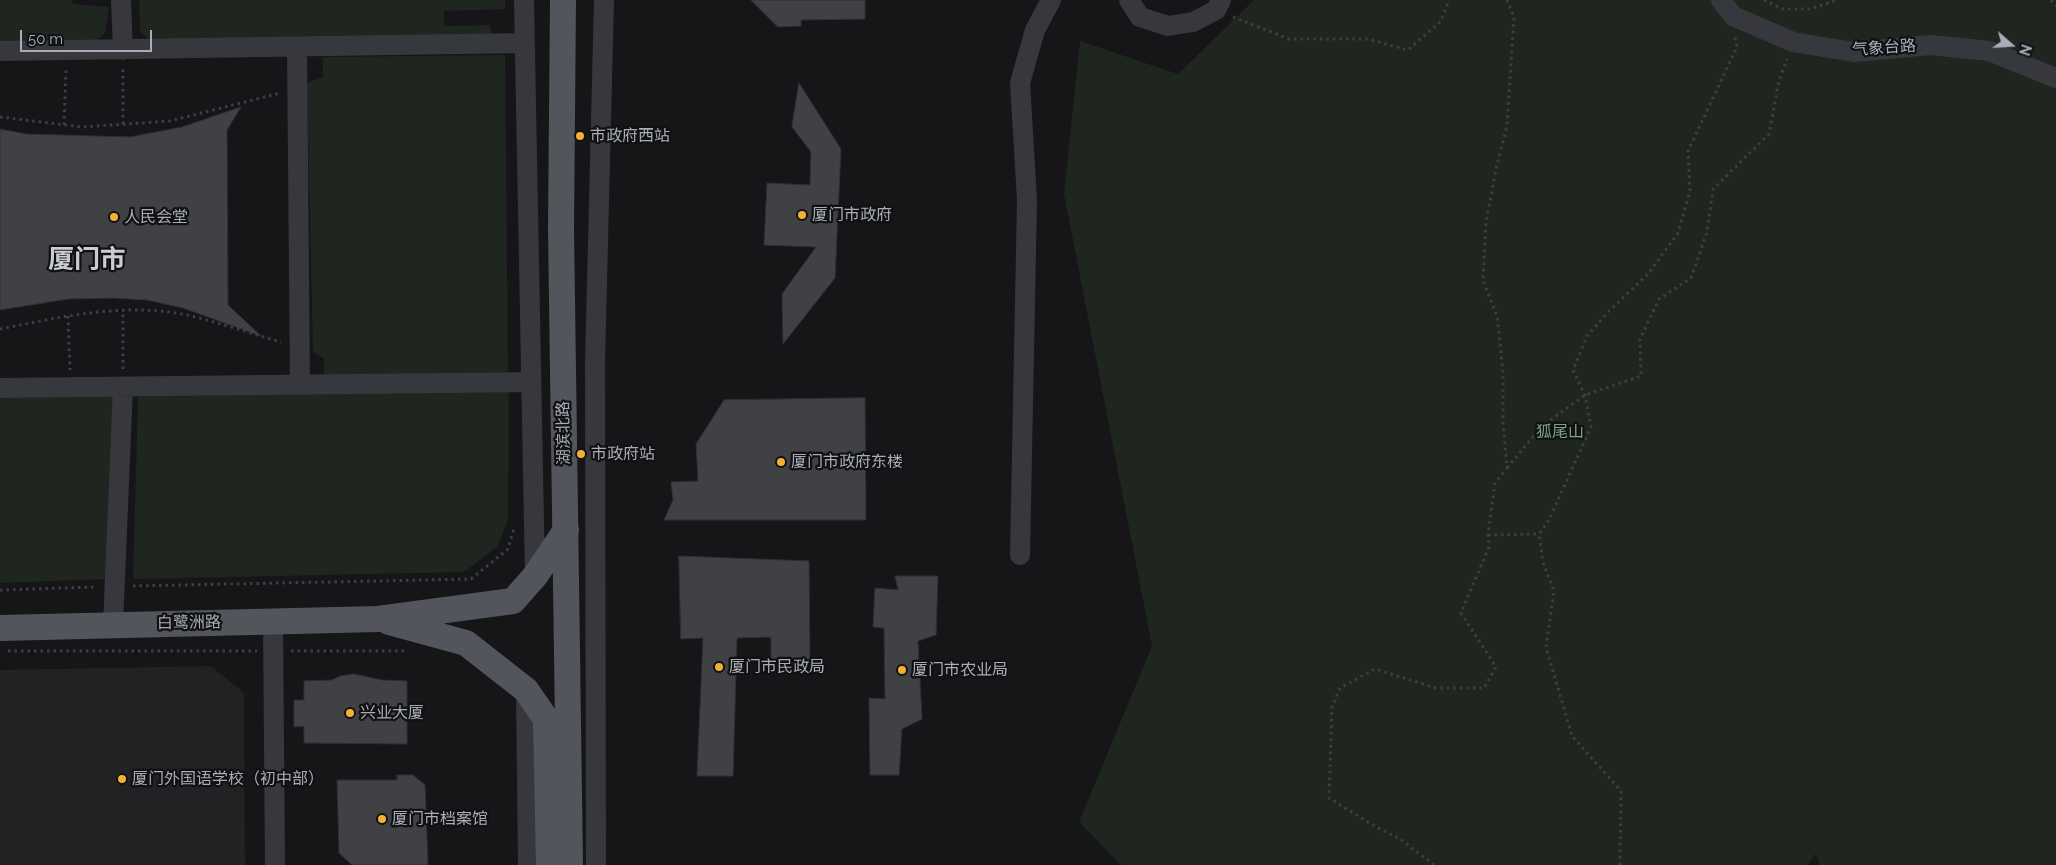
<!DOCTYPE html>
<html>
<head>
<meta charset="utf-8">
<style>
	body { margin:0 }
	#map { position:relative; width:2056px; height:865px; overflow:hidden; background:#161618; font-family:Raleway,sans-serif }
	canvas { display:block }
	.north { position:absolute; left:1986px; top:20px; width:50px; height:50px; -webkit-text-stroke:4px #111113; paint-order:stroke; rotate:109deg; font-size:14px; font-weight:700; line-height:20px; text-align:center; color:#a8adb8 }
	.north::after { content:''; display:block; margin:auto; width:18px; height:22px; background:#a8adb8; clip-path:polygon(50% 0,100% 100%,50% 72%,0 100%) }
	.scale { position:absolute; left:20px; top:30px; width:132px; height:22px; box-sizing:border-box; border:2px solid #a8adb8; border-top:0; padding-left:6px; font-size:15px; line-height:18px; white-space:nowrap; color:#a8adb8; -webkit-text-stroke:4px #111113; paint-order:stroke }
</style>
</head>
<body>
<div id="map">
<canvas width="2056" height="865"></canvas>
<div class="north">N</div>
<div class="scale">50 m</div>
</div>
<script>
const c = document.querySelector('canvas').getContext('2d');
c.lineJoin = 'round';
function fill(path, color) {
  c.fillStyle = color;
  c.fill(path, 'evenodd');
}
function strokePath(path, color, width, dash) {
  c.strokeStyle = color;
  c.lineWidth = width;
  c.lineCap = dash ? 'butt' : 'round';
  c.setLineDash(dash || []);
  c.stroke(path);
}
function drawText(font, color, halo, rows, align = 'center') {
  c.font = font + ' Raleway,"Noto Sans SC",sans-serif';
  c.lineWidth = 4.5;
  c.setLineDash([]);
  c.textBaseline = 'middle';
  c.strokeStyle = halo;
  c.fillStyle = color;
  for (const [text, x, y, turn = 0] of rows) {
    c.save();
    c.translate(x, y);
    c.rotate((+turn || 0) * Math.PI / 180);
    c.textAlign = isNaN(turn) ? turn : align;
    if (halo) c.strokeText(text, 0, 0);
    c.fillText(text, 0, 0);
    c.restore();
  }
}
const built = new Path2D(`
	M211 666 244 693 245 865H0V670Z`);
const green = new Path2D(`
	M0 0H72L73 4 109 7 105 33 97 40 0 42Z
	M139 0H505V9L444 11V26L490 25 492 36 152 42 140 31Z
	M1254 0H2056V865H1820L1815 854 1808 865H1121L1079 822 1152 646 1064 194 1080 41 1178 74Z
	M505 55 508 372 324 375V359L313 351 307 83 323 77V57Z
	M509 390 508 519 497 547 464 572 133 579 138 397Z
	M114 396 107 579 0 583V398Z`);
const building = new Path2D(`
	M751 0H865V19L801 20V26L778 27Z
	M799 83 841 149 835 278 783 344 782 294 816 247 764 245 767 183 810 185 811 152 792 127Z
	M241 107 227 130 228 305 261 336 183 308 147 300 114 298 68 299 0 310V129L26 134 130 137 182 127Z
	M865 398 866 520H664L673 500 671 482 698 481 696 444 724 400Z
	M679 556 809 561 810 666 771 668V637L737 638 733 776H697L703 638 681 639Z
	M895 576H938L936 635 918 641 922 719 902 729 899 775H870L869 698 885 699 884 628 873 627 875 588 898 590Z
	M354 674 382 680 407 681V744L304 743V726L294 727V700H304V681L332 680 340 676Z
	M397 775H413L425 785 428 865H352L339 853 337 780H397Z`);
const path = new Path2D(`
	M1764 0 1783 9H1810L1838 0
	M2051 0 2056 6
	M1233 17 1289 39H1368L1408 50 1441 21 1449 0
	M0 117 82 127 170 121 280 93
	M123 124V68
	M64 125 66 68
	M68 316 70 370
	M0 329C60 317 121 303 182 314 215 321 249 333 281 342
	M123 369V311
	M1507 468 1541 427 1585 395 1641 376 1640 339 1659 299 1691 278 1707 232 1713 189 1769 134 1779 81 1787 59
	M1488 535 1539 534
	M133 586 471 579 508 549 514 529
	M0 590 97 587
	M8 651H257
	M291 651H407
	M1434 865 1400 839 1376 827 1329 798 1332 707 1340 688 1375 669 1436 688H1484L1496 667 1461 613 1489 547 1488 535 1495 483 1507 468 1503 423V372L1497 316 1483 280 1486 222 1496 169 1507 126 1514 17 1507 0
	M1620 865 1621 791 1572 736 1546 647 1554 591 1543 562 1539 534 1549 520 1591 427 1585 395 1573 370 1587 336 1608 312 1648 274 1678 233 1690 191 1688 151 1737 47 1735 37`);
const minor = new Path2D(`
	M121 0 123 50
	M524 0 535 576
	M1129 0 1140 17 1168 26 1193 22 1216 10 1221 0
	M1721 0 1733 16 1793 42 1854 52 1931 45 1989 51 2056 78
	M297 47 300 385
	M0 51 524 43
	M0 388 531 382
	M1020 555 1027 200 1020 83 1035 30 1051 0
	M273 621 275 865
	M113 625 123 387
	M526 690 528 865
	M596 865 595 363 604 0`);
const major = new Path2D(`
	M563 0 561 229 570 865
	M389 622 466 643 526 690 546 719 549 865
	M0 628 378 619 513 601 535 576 566 530`);
const markers = [
	[580,136,5,"#f2b134"],
	[802,215,5,"#f2b134"],
	[114,217,5,"#f2b134"],
	[581,454,5,"#f2b134"],
	[781,462,5,"#f2b134"],
	[719,667,5,"#f2b134"],
	[902,670,5,"#f2b134"],
	[350,713,5,"#f2b134"],
	[122,779,5,"#f2b134"],
	[382,819,5,"#f2b134"]
];
const streetNames = [
	["气象台路",1884,48,-4],
	["湖滨北路",564,433,-91],
	["白鹭洲路",189,623,-1]
];
const poiNames = [
	["市政府西站",590,136],
	["厦门市政府",812,215],
	["人民会堂",124,217],
	["市政府站",591,454],
	["厦门市政府东楼",791,462],
	["厦门市民政局",729,667],
	["厦门市农业局",912,670],
	["兴业大厦",360,713],
	["厦门外国语学校（初中部）",132,779],
	["厦门市档案馆",392,819]
];
const parkNames = [
	["狐尾山",1560,432]
];
const townNames = [
	["厦门市",87,260]
];
fill(built, '#222225');
fill(green, '#1e261f');
fill(building, '#404145');
strokePath(building, '#303034', 1);
strokePath(path, '#3d3f44', 3, [2.5, 4]);
strokePath(minor, '#37383d', 20);
strokePath(major, '#53555c', 26);
for (const [x, y, r, color] of markers) {
  const dot = new Path2D();
  dot.arc(x, y, r, 0, 2 * Math.PI);
  c.fillStyle = color;
  c.fill(dot);
  strokePath(dot, '#111113', 2);
}
drawText('16px', '#a8adb8', '#111113', streetNames);
drawText('16px', '#a8adb8', '#111113', poiNames, 'left');
drawText('16px', '#7fa381', '#111113', parkNames);
drawText('bold 26px', '#c9ccd4', '#111113', townNames);
</script>
</body>
</html>
